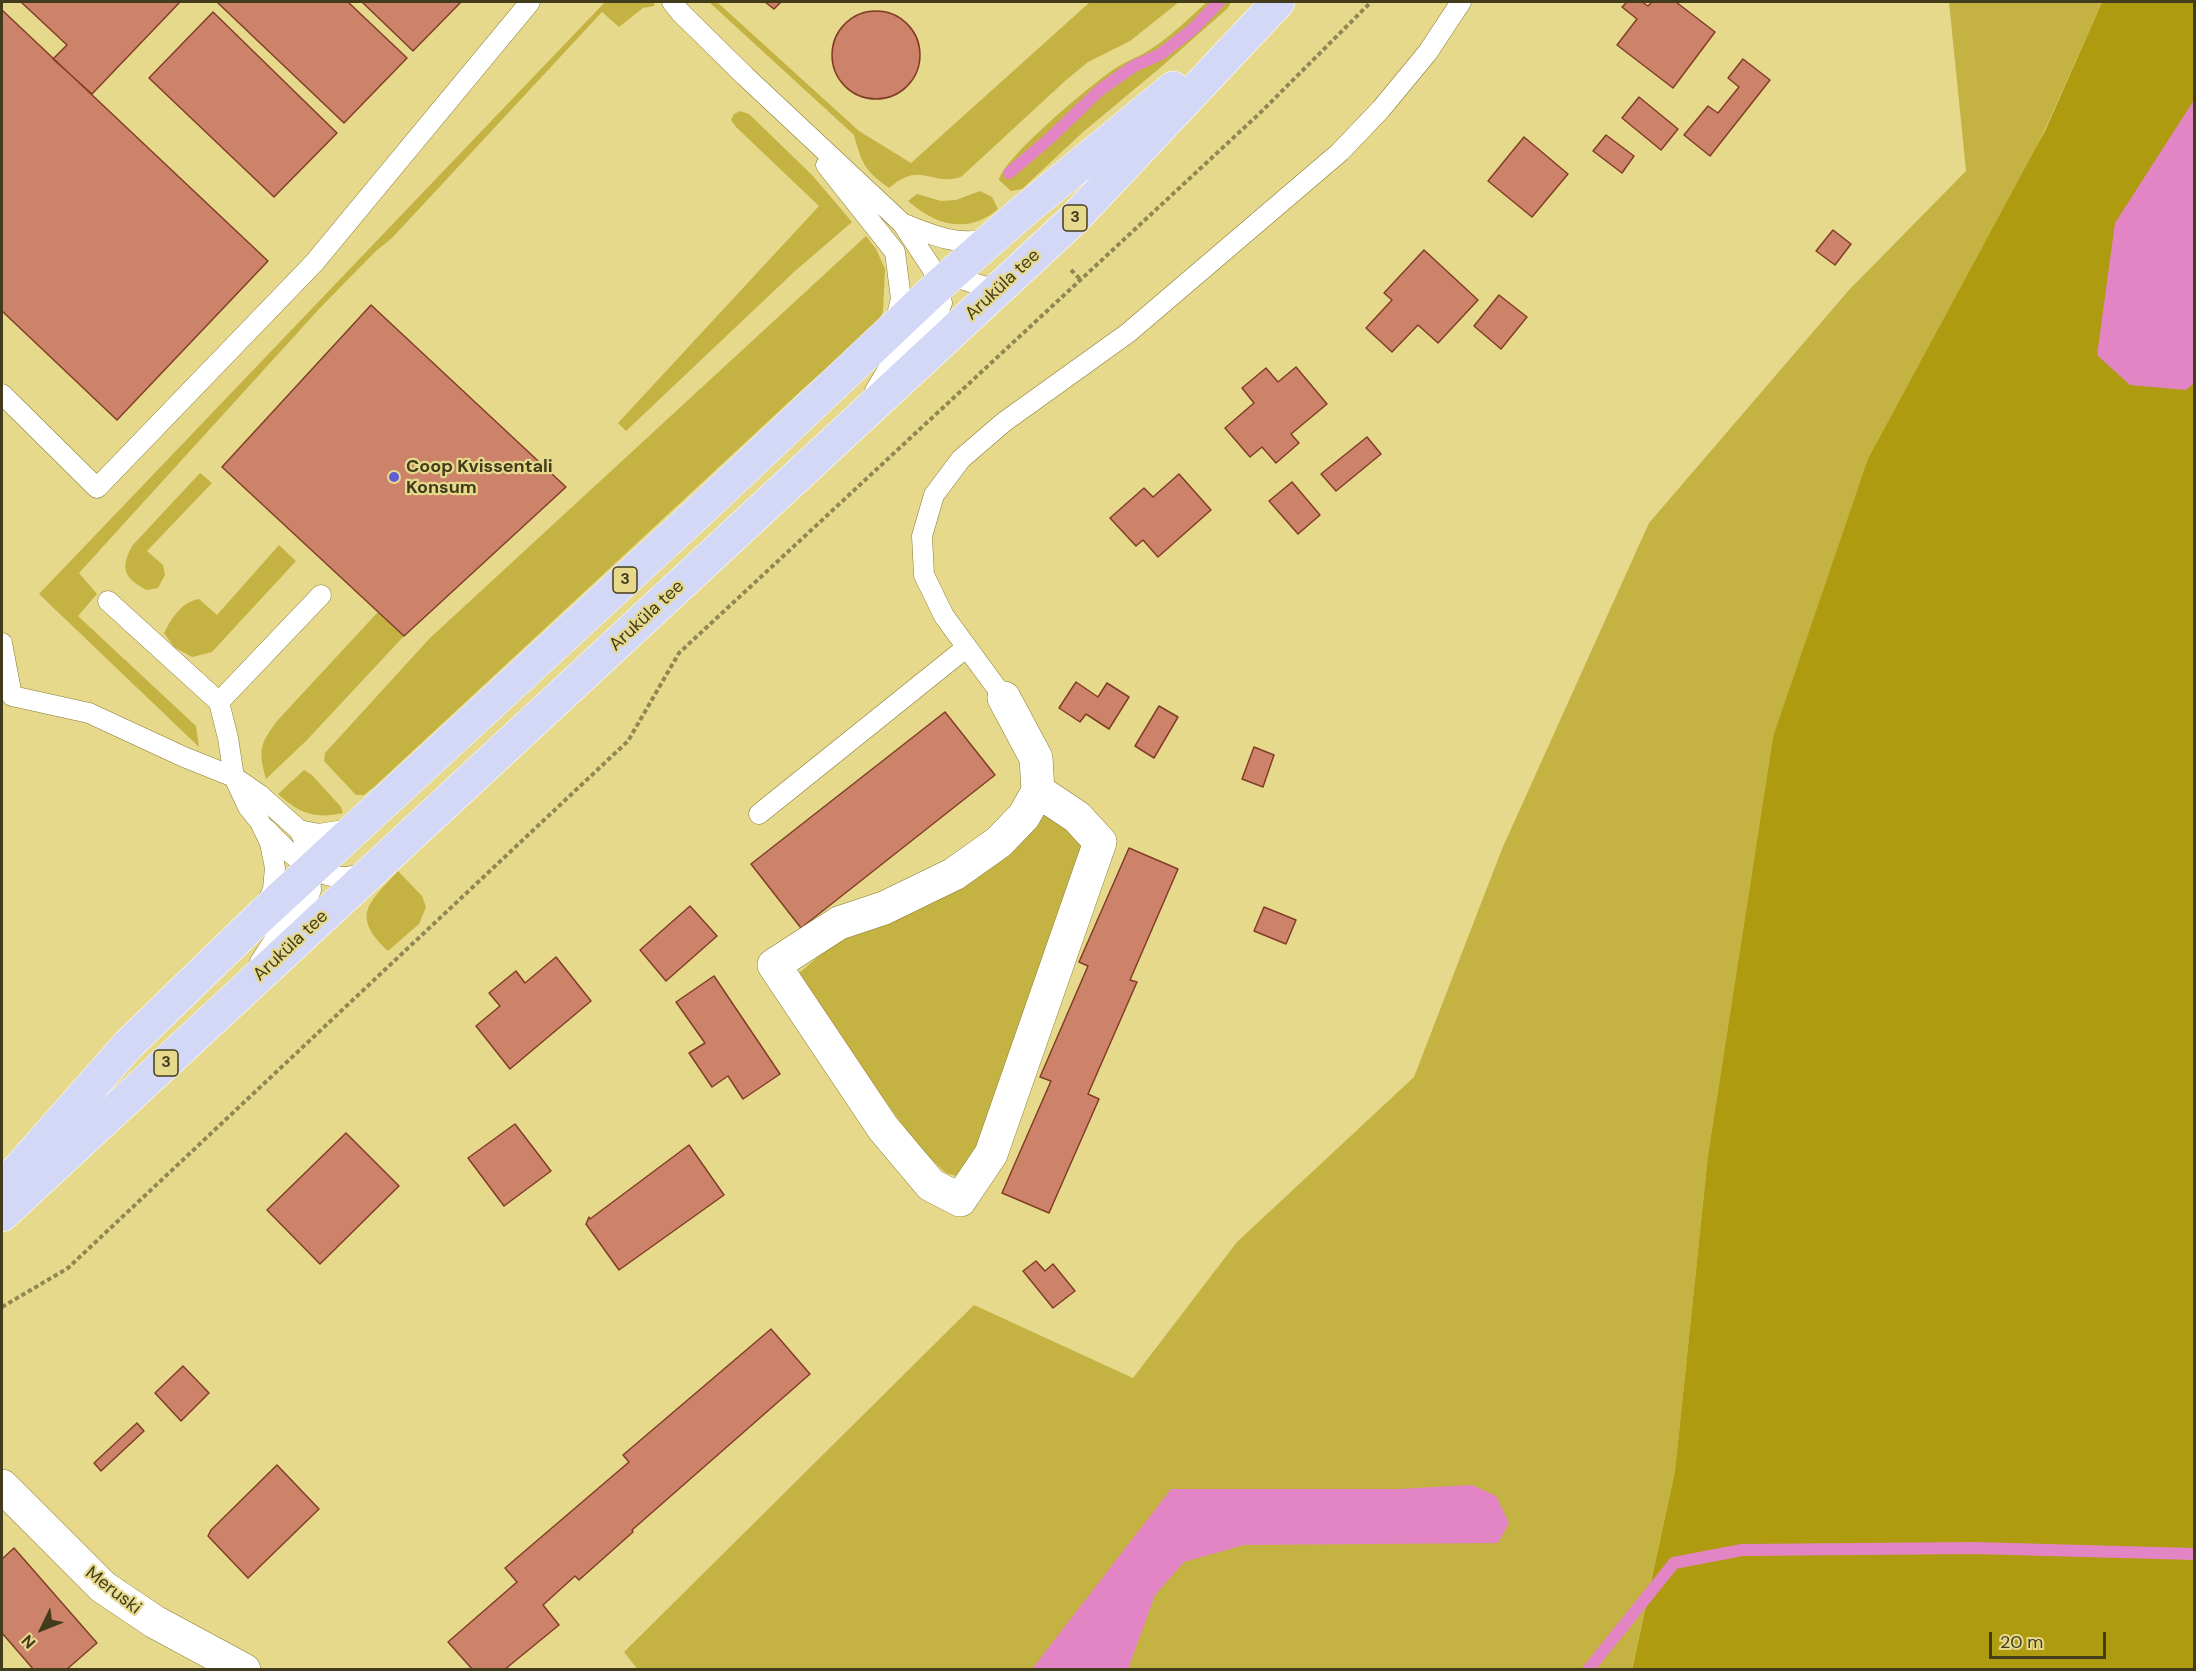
<!DOCTYPE html>
<html>
<head>
<meta charset="utf-8">
<style>
	body { margin:0 }
	#map { position:relative; width:2196px; height:1671px; overflow:hidden; background:#e6d98c; font-family:"DM Sans",sans-serif }
	canvas { display:block }
	.frame { position:absolute; inset:0; border:3px solid #423c1c; pointer-events:none }
	.north { position:absolute; left:12px; top:1599px; width:60px; height:60px; -webkit-text-stroke:4px #e6d98c; paint-order:stroke; rotate:227deg; font-size:16px; font-weight:700; line-height:24px; text-align:center; color:#423c1c }
	.north::after { content:''; display:block; margin:auto; width:21px; height:27px; background:#423c1c; clip-path:polygon(50% 0,100% 100%,50% 72%,0 100%) }
	.scale { position:absolute; left:1989px; top:1632px; width:117px; height:27px; box-sizing:border-box; border:3px solid #423c1c; border-top:0; padding-left:8px; font-size:18px; line-height:21px; white-space:nowrap; color:#423c1c; -webkit-text-stroke:4px #e6d98c; paint-order:stroke }
</style>
</head>
<body>
<div id="map">
<canvas width="2196" height="1671"></canvas>
<div class="frame"></div>
<div class="north">N</div>
<div class="scale">20 m</div>
</div>
<script>
const c = document.querySelector('canvas').getContext('2d');
c.lineJoin = 'round';
function fill(path, color) {
  c.fillStyle = color;
  c.fill(path, 'evenodd');
}
function strokePath(path, color, width, dash) {
  c.strokeStyle = color;
  c.lineWidth = width;
  c.lineCap = dash ? 'butt' : 'round';
  c.setLineDash(dash || []);
  c.stroke(path);
}
function drawText(font, color, halo, rows, align = 'center') {
  c.font = font + ' "DM Sans",sans-serif';
  c.lineWidth = 4.5;
  c.setLineDash([]);
  c.textBaseline = 'middle';
  c.strokeStyle = halo;
  c.fillStyle = color;
  for (const [text, x, y, turn = 0] of rows) {
    c.save();
    c.translate(x, y);
    c.rotate((+turn || 0) * Math.PI / 180);
    c.textAlign = isNaN(turn) ? turn : align;
    if (halo) c.strokeText(text, 0, 0);
    c.fillText(text, 0, 0);
    c.restore();
  }
}
const green = new Path2D(`
	M605 2H654V6L643 8 619 27 602 12 392 238 376 251 320 308 79 573 97 594 78 616 196 726 199 747 39 594Z
	M709 2H717L859 131 911 163 1090 2H1179L1130 41 1088 62 1065 81 961 177C930 187 922 160 889 188 864 170 862 164 854 135Z
	M1207 2H1231L1228 8 1161 67 1083 132 1022 189 1011 191 999 180C1004 157 1091 85 1114 69 1126 61 1139 57 1151 49 1171 36 1189 18 1207 2Z
	M1949 2H2102L1773 737 1708 1155 1675 1471 1632 1669 638 1670 624 1652 974 1305 1133 1378 1237 1242 1414 1077 1502 849 1649 523 1849 290 1966 171Z
	M740 111 749 114 812 175 852 222 795 271 626 431 618 423 819 206 736 127 731 120 734 114Z
	M980 191 992 197 998 209C968 235 935 225 908 201L917 194 941 201 956 200Z
	M866 236 876 249 885 269 883 312 874 330 860 339 804 388 374 787 364 795H356L324 761 325 753 430 638Z
	M200 473 212 483 147 551 163 565 165 575 158 588 146 590C124 577 120 569 132 546Z
	M279 545 296 561 212 652 192 657 174 647 164 633C172 618 181 602 199 599L217 615Z
	M378 612 404 636 306 741 266 779C258 750 260 744 277 721Z
	M304 770 312 775 341 807 343 813C314 819 300 814 278 794Z
	M1041 802 1092 830 971 1176H956L946 1173 920 1149 865 1073 799 973 854 926Z
	M398 871 422 896 426 907 419 924 388 951C350 915 369 903 398 871Z`);
const forest = new Path2D(`
	M2102 2H2194V1669L1632 1670 1675 1471 1708 1155 1773 737 1868 459 2045 131Z`);
const water = new Path2D(`
	M2194 100V383L2186 390 2130 385 2097 355 2115 223Z
	M1472 1485 1496 1496 1509 1523 1498 1543 1244 1545 1184 1562 1155 1595 1128 1669H1032L1171 1489H1398Z`);
const stream = new Path2D(`
	M1009 173 1049 139 1100 90 1134 66 1161 54 1193 29 1219 2
	M1588 1670 1674 1563 1742 1550 1974 1548 2194 1554`);
const building = new Path2D(`
	M21 2H180L92 94 53 59 67 45Z
	M220 2H348L407 58 344 123 218 3Z
	M362 2H461L413 51Z
	M765 2H781L774 9Z
	M1627 2H1642L1648 6 1652 2H1676L1715 32 1673 88 1617 45 1637 19 1622 7Z
	M2 10 268 261 117 420 2 311Z
	M832 55a44 44 0 1 1 88 0a44 44 0 1 1-88 0Z
	M213 12 337 133 274 197 149 78Z
	M1743 59 1770 80 1710 156 1684 135 1708 106 1718 113 1739 87 1728 78Z
	M1639 97 1678 129 1661 150 1622 118Z
	M1606 135 1634 156 1622 173 1593 151Z
	M1524 137 1568 174 1532 217 1488 181Z
	M1833 230 1851 244 1835 265 1816 251Z
	M1424 250 1478 300 1438 343 1418 325 1392 352 1366 328 1392 300 1384 293Z
	M1499 295 1527 317 1501 349 1474 326Z
	M371 305 566 487 404 636 222 467Z
	M1296 367 1327 404 1291 434 1299 443 1276 463 1262 447 1250 457 1225 428 1254 403 1242 388 1266 368 1278 382Z
	M1367 437 1381 454 1336 491 1321 474Z
	M1179 474 1211 510 1158 557 1143 540 1136 546 1110 518 1144 488 1153 497Z
	M1292 482 1320 515 1298 534 1269 501Z
	M1076 682 1098 697 1107 683 1129 697 1109 729 1086 714 1080 722 1059 708Z
	M1159 706 1178 717 1154 758 1135 746Z
	M945 712 995 775 801 928 751 864Z
	M1254 747 1274 755 1263 787 1242 779Z
	M1129 848 1178 869 1130 980 1137 982 1088 1094 1099 1099 1049 1213 1002 1193 1051 1081 1040 1077 1088 966 1079 962Z
	M690 906 717 936 666 981 640 950Z
	M1264 907 1296 920 1286 944 1254 931Z
	M556 957 591 1001 510 1069 476 1026 500 1006 489 993 516 971 525 983Z
	M714 976 780 1074 743 1099 728 1076 712 1087 689 1053 705 1043 676 1002Z
	M515 1124 551 1171 504 1206 468 1158Z
	M346 1133 399 1186 320 1264 267 1210Z
	M689 1145 724 1195 619 1270 586 1224 589 1217 590 1219Z
	M1036 1261 1045 1271 1053 1264 1075 1291 1053 1308 1023 1271Z
	M771 1329 810 1374 632 1530 633 1532 579 1580 575 1576 543 1605 559 1625 504 1670H473L448 1642 517 1582 505 1568 629 1462 623 1455Z
	M183 1366 209 1393 181 1421 155 1393Z
	M137 1423 144 1431 101 1471 94 1463Z
	M277 1465 319 1509 248 1578 208 1536 211 1530Z
	M14 1548 97 1643 66 1670H34L2 1633V1559Z`);
const path = new Path2D(`
	M1071 270 1081 280
	M2 1307 68 1268 628 741 679 653 1260 113 1371 2`);
const service = new Path2D(`
	M672 2 680 12 745 76 902 223 933 270 942 303 933 324 893 361 875 391
	M826 165 895 252 901 299 895 323
	M902 223C926 233 966 250 990 236
	M942 273 986 287 1003 282
	M2 394 97 488 314 263 530 2
	M108 601 219 702 228 738 234 777 248 807 260 822 270 843 275 868 273 889 266 906
	M2 643 12 696
	M12 696 89 713 184 757 234 777 260 795 299 830 308 848 311 890 306 901 284 925 260 962
	M1004 698 944 616 924 575 922 536 934 495 961 459 1004 422 1128 333 1340 152 1381 109 1428 52 1461 2
	M219 702 321 595
	M759 814 967 647
	M266 829C291 855 326 892 366 871
	M299 830 319 834 351 829`);
const minor = new Path2D(`
	M1004 698 1036 758 1038 791 1024 816 999 842 954 874 884 908 839 923 774 965 883 1128 931 1185 960 1200 991 1154 1100 842 1077 817 1038 791
	M2 1486 103 1587 155 1622 244 1670`);
const trunk = new Path2D(`
	M2 1188 128 1045 263 914 704 507 937 287 1020 214 1173 88
	M2 1215 1074 219 1278 2`);
const markers = [
	[394,477,6,"#605dd6"]
];
const shields = [
	[1075,218,24],
	[625,580,24],
	[166,1063,24]
];
const shieldNames = [
	["3",1075,218],
	["3",625,580],
	["3",166,1063]
];
const streetNames = [
	["Aruküla tee",1003,285,-43],
	["Aruküla tee",647,616,-43],
	["Aruküla tee",291,946,-43],
	["Meruski",113,1591,38]
];
const poiNames = [
	["Coop Kvissentali",406,467],
	["Konsum",406,488]
];
fill(green, '#c4b243');
fill(forest, '#ae9b10');
fill(water, '#e385c5');
strokePath(stream, '#e385c5', 12);
fill(building, '#cc8369');
strokePath(building, '#813e27', 1.5);
strokePath(service, '#887b2e', 21);
strokePath(minor, '#887b2e', 34);
strokePath(trunk, '#fff', 34);
strokePath(path, '#908751', 4, [4.5, 3]);
strokePath(service, '#fff', 20);
strokePath(minor, '#fff', 33);
strokePath(trunk, '#d4d8f7', 33);
for (const [x, y, r, color] of markers) {
  const dot = new Path2D();
  dot.arc(x, y, r, 0, 2 * Math.PI);
  c.fillStyle = color;
  c.fill(dot);
  strokePath(dot, '#e6d98c', 2);
}
for (const [x, y, w] of shields) {
  const box = new Path2D();
  box.roundRect(x - w / 2, y - 13, w, 26, 4.5);
  c.fillStyle = '#e6d98c';
  c.fill(box);
  strokePath(box, '#423c1c', 1.5);
}
drawText('bold 16px', '#423c1c', null, shieldNames);
drawText('18px', '#423c1c', '#e6d98c', streetNames);
drawText('bold 18px', '#423c1c', '#e6d98c', poiNames, 'left');
</script>
</body>
</html>
